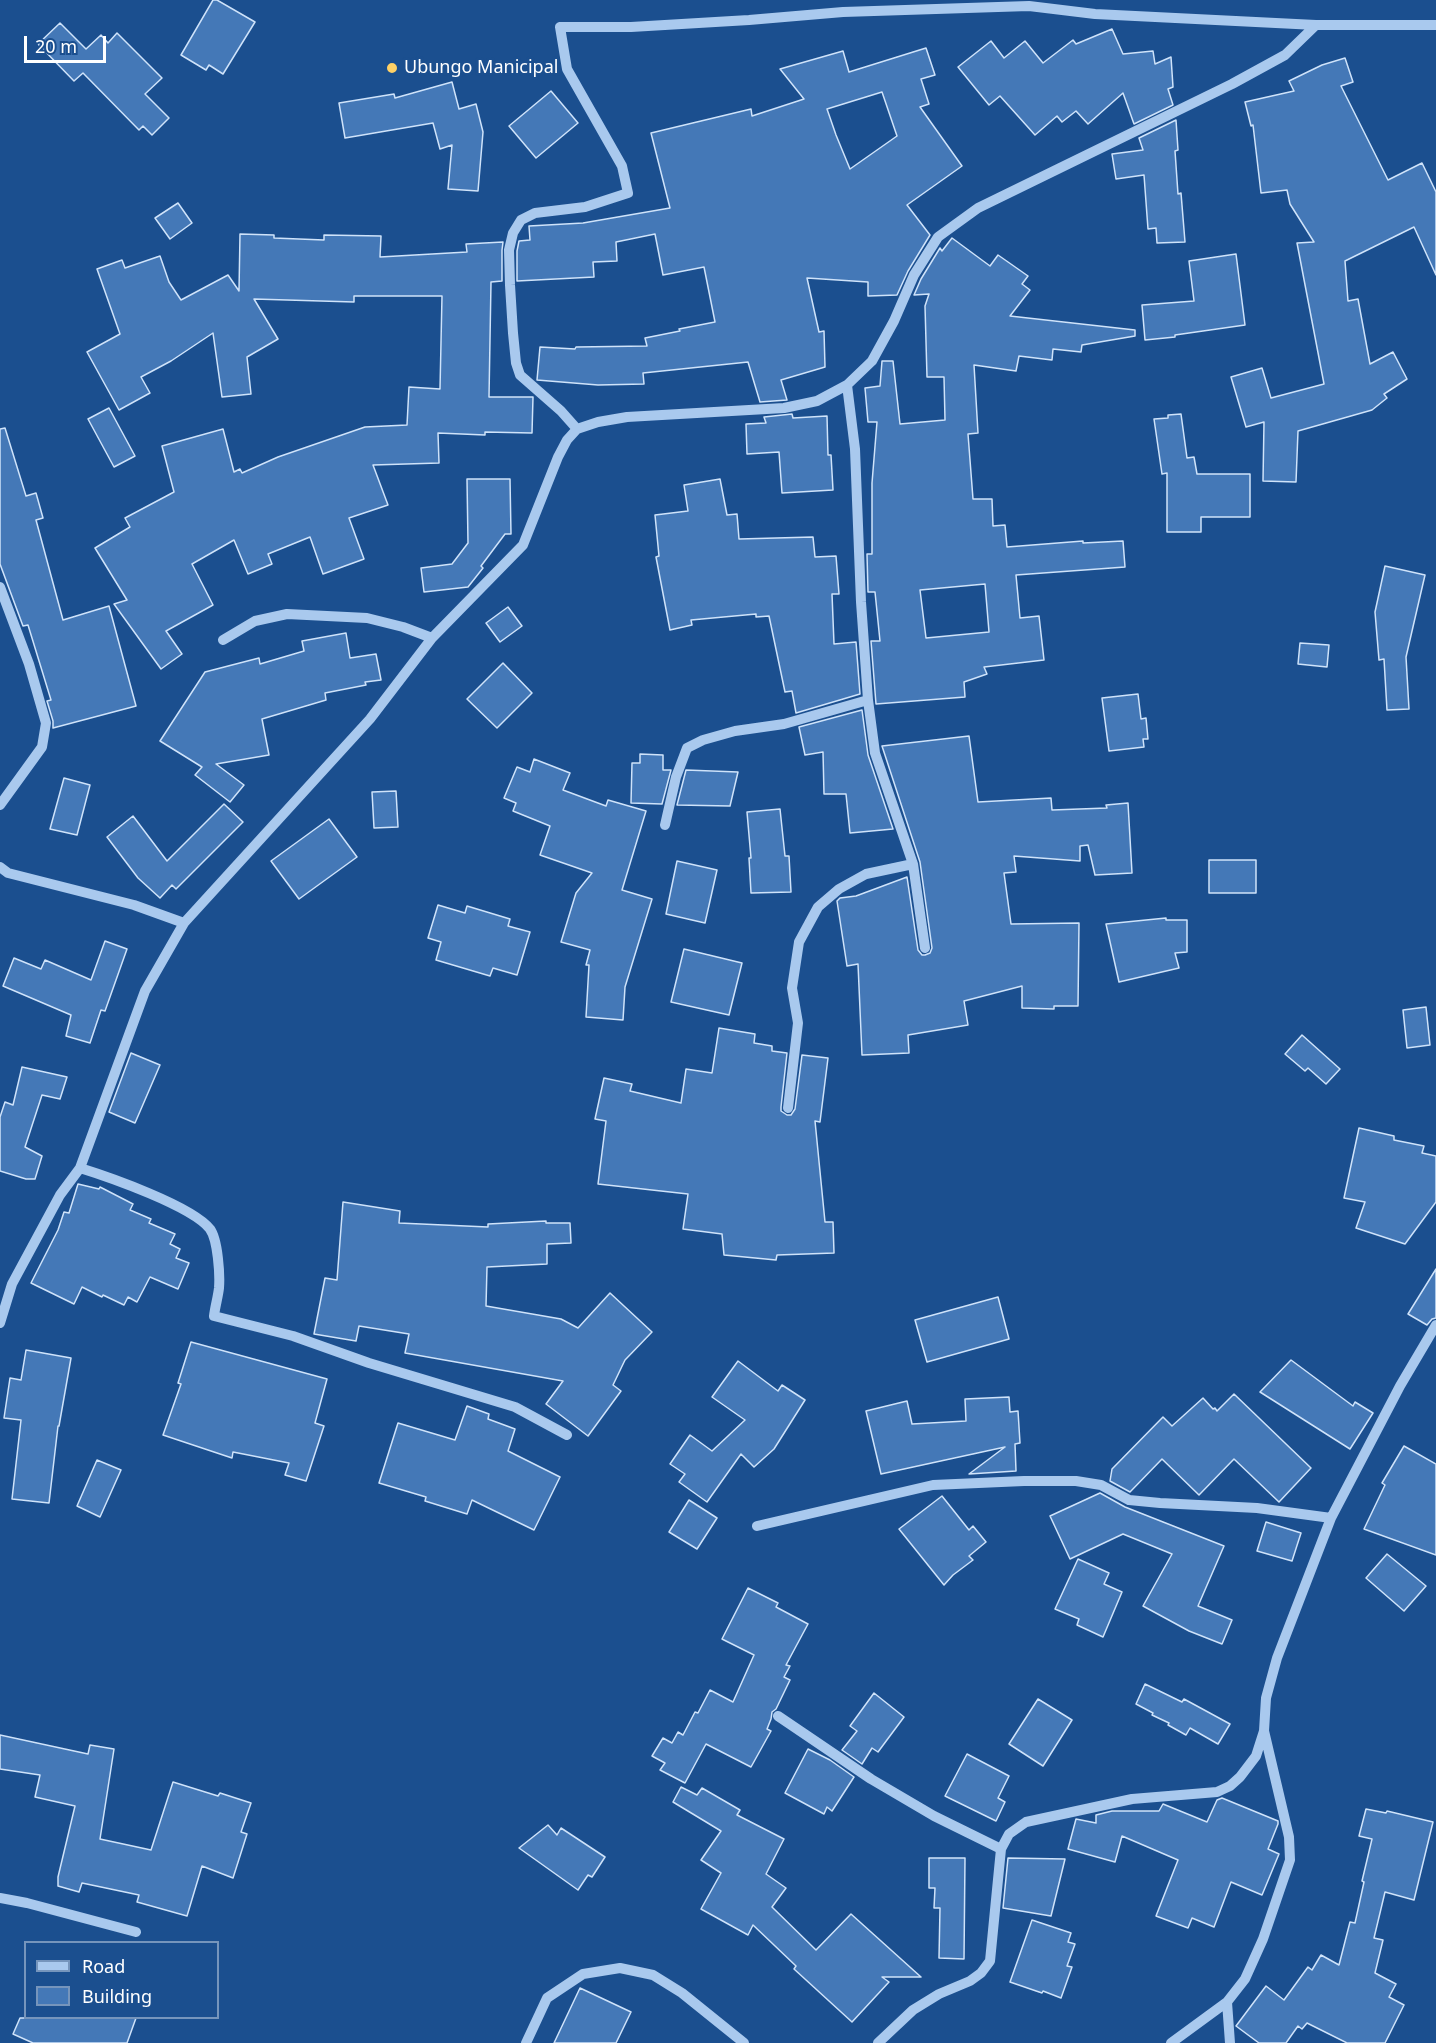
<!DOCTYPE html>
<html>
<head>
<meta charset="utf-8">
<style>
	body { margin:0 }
	#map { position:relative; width:1436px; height:2043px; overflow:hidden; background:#1b4f8f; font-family:"Noto Sans",sans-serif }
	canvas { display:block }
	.legend { position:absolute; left:24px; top:1941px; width:195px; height:78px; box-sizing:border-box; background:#1b4f8f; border:2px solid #7695bc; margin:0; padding:8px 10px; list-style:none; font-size:18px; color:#fff }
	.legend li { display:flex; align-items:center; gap:12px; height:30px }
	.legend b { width:30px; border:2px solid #7695bc }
	.scale { position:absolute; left:24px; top:36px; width:82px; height:27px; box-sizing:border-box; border:3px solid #fff; border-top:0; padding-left:8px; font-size:18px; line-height:21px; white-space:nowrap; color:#fff; -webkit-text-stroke:4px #1b4f8f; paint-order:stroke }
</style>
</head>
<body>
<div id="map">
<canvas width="1436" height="2043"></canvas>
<ul class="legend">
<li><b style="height:8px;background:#a9c9ee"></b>Road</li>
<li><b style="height:16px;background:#4478b7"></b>Building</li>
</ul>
<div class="scale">20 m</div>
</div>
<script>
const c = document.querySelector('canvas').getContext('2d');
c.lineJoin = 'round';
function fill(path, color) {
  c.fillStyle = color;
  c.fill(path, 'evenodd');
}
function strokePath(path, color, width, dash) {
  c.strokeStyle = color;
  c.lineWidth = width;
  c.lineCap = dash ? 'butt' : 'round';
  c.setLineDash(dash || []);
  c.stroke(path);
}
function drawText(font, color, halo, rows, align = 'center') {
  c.font = font + ' "Noto Sans",sans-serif';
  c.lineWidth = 6;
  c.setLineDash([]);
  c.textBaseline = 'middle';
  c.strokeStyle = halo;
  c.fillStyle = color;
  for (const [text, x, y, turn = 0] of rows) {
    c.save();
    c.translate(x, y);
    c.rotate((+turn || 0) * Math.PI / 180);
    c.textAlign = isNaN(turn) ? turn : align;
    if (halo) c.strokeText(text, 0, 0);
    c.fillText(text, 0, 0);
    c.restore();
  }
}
const building = new Path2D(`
	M213 0H217L255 22 223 74 209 65 206 70 181 55Z
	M60 23 86 49 101 35 108 43 117 33 162 78 145 94 169 118 152 135 143 126 139 130 83 73 74 81 38 44Z
	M1112 29 1123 54 1153 51 1155 64 1171 57 1173 87 1168 89 1173 105 1134 124 1123 93 1088 124 1076 111 1062 122 1057 116 1035 135 1000 96 989 105 958 67 991 41 1004 58 1025 41 1043 63 1073 40 1076 44Z
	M926 48 935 75 921 79 929 104 920 107 962 166 907 205 930 235 908 271 897 295 868 296V282L807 278 819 332 824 331 825 367 781 380 787 400 760 402 748 362 643 373 644 384 598 385 537 380 540 347 575 349 576 347 647 346 645 338 680 331 679 329 715 322 704 267 663 275 655 234 616 242 617 261 593 262 594 277 517 281V251L519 241 530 240 529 226 583 223 670 208 651 133 751 109 752 116 804 99 780 69 843 51 849 72ZM882 92 897 136 850 169 836 135 827 109Z
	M1345 58 1353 82 1341 86 1388 180 1422 163 1436 192V275L1414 227 1345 261 1348 301 1358 299 1370 364 1393 352 1407 379 1384 394 1387 398 1372 410 1298 431 1296 482 1263 481 1264 422 1246 427 1231 377 1262 368 1271 398 1324 384 1297 243 1314 242 1290 204 1287 190 1261 193 1253 125 1251 126 1245 102 1294 91 1289 81 1322 65Z
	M452 82 459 109 476 104 483 132 478 191 448 189 452 145 440 149 433 123 345 138 339 103 394 94 395 98Z
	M551 91 578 123 536 158 509 126Z
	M1176 120 1178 150 1175 151 1178 194 1181 193 1185 242 1157 243 1156 228 1148 229 1144 175 1116 179 1112 154 1143 150 1139 138Z
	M178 203 192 223 170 239 155 218Z
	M240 234 274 235V238L324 240V235L381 236 380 257 467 252 466 244 503 242 502 250V281L491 282 489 397H533L532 433 485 432V435L438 433 439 463 373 465 388 505 349 518 364 559 323 574 310 537 268 554 272 564 248 574 234 540 192 564 213 605 166 631 182 654 161 669 114 604 127 600 95 548 130 527 125 518 174 492 162 446 223 429 234 472 240 469 242 473 278 457 365 427 407 425 409 387 440 389 442 296H354V302L254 299 278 339 247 357 251 394 222 397 213 333 171 361 141 377 150 393 119 410 87 352 120 334 97 269 122 260 125 268 160 256 169 282 181 300 228 275 239 291Z
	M952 238 990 266 998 255 1028 276 1022 284 1030 290 1010 316 1135 330V336L1082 345 1081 352 1053 349 1052 360 1019 356 1016 371 974 365 978 433 968 434 973 499H992L993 526 1005 525 1007 547 1083 541V543L1123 541 1125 567 1016 575 1020 618 1039 616 1044 660 984 667 987 674 964 682 965 697 876 704 871 641H880L875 592H868L867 554H872V483L877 422H868L865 388 880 386 882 361H893L900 424 945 420 944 377H927L925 306 929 294 914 295 921 279 940 248 942 251ZM985 584 989 632 926 638 920 590Z
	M1236 254 1245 325 1175 335V337L1145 340 1142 305 1194 301 1189 261Z
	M109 408 135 456 114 467 88 419Z
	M792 414 793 418 827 416 828 455H831L833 490 782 493 779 452 747 454 746 424 766 423 764 417Z
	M1181 414 1187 458 1194 457 1197 474H1250V517H1201V532H1167V473L1162 474 1154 419 1168 418V415Z
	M5 428 26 496 36 493 43 518 36 520 63 620 109 606 136 706 53 728V721L47 701 51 700 28 625 23 626 0 564V429Z
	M467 479H510L511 534H505L481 566 483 568 468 587 424 592 421 568 452 564 468 543Z
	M720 479 727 515 737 514 739 539 813 537 815 557 836 556 839 594H832L834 644 856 642 860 694 796 713 792 691 785 692 769 616 756 617V614L691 620 692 625 670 630 656 557 659 556 655 515 688 511 684 485Z
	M1385 566 1425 575 1406 657 1409 709 1387 710 1384 659 1379 660 1375 612Z
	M508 607 522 626 500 642 486 623Z
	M346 633 350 658 376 654 381 680 365 682 366 685 325 693 326 700 262 719 269 755 216 764 244 785 230 802 195 775 202 767 160 741 205 672 259 658 260 664 304 651 302 641Z
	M1300 643 1329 645 1327 667 1298 664Z
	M503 663 532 693 497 728 467 699Z
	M1138 694 1141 719 1146 718 1148 739H1143L1144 747 1109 751 1102 698Z
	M862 710 868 755 893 829 850 833 846 794H824L823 752 805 755 799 727Z
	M969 736 978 802 1051 798 1052 810 1107 808 1106 805 1128 803 1132 873 1095 875 1088 845 1080 846V861L1014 856 1016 872 1004 873 1011 924 1079 923 1078 1006H1054V1009L1022 1008V986L964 1001 968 1025 908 1035 909 1053 862 1055 858 964 847 966 837 901 840 898 856 896 907 877 918 950 922 955H925L930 953 932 948 920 862 882 746Z
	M640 754 663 755V770H671L662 804 631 803 632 763H640Z
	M534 759 570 773 563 790 606 806 608 800 646 811 622 890 652 899 625 987 623 1020 586 1017 589 965H586L590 950 561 942 576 893 592 873 540 855 550 826 513 811 516 803 504 798 517 767 530 772Z
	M686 770 738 772 730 806 677 805Z
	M64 778 90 785 77 835 50 829Z
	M396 791 398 827 374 828 372 792Z
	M224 804 243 822 176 889 172 885 160 898 138 878 107 837 133 816 167 861Z
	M780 809 785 856H789L791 892 751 893 749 858H751L747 812Z
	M329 819 357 857 299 899 271 861Z
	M1209 860H1256V893H1209Z
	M677 861 717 870 705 923 666 914Z
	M438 905 465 913 467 906 510 919 508 926 530 932 517 975 493 968 490 976 436 960 441 942 428 938Z
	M1166 918V920H1187V952L1175 953 1179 968 1119 982 1106 924Z
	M105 941 127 949 105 1011 101 1010 90 1043 66 1036 71 1015 3 986 14 958 41 969 45 960 91 980Z
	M684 949 742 963 729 1015 671 1002Z
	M1426 1007 1430 1045 1407 1048 1403 1010Z
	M719 1028 755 1034 754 1043 772 1046V1051L787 1053 781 1107V1111L787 1115H791L795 1109 802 1055 828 1058 820 1122 815 1121 825 1222H833L834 1253 777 1255 776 1260 724 1255 722 1234 683 1229 688 1194 598 1184 606 1121 595 1119 604 1078 632 1084 630 1091 681 1103 686 1069 712 1073Z
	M1302 1035 1340 1069 1326 1084 1308 1068 1305 1071 1285 1054Z
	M131 1053 160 1065 135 1123 109 1112Z
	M22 1067 67 1077 60 1099 42 1095 25 1147 42 1156 35 1179H26L0 1171V1117L5 1102 13 1105Z
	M1359 1128 1394 1136V1140L1424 1146 1422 1153 1436 1156V1202L1405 1244 1356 1228 1365 1202 1344 1198Z
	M78 1184 99 1189 100 1187 133 1204 130 1210 151 1219 149 1223 175 1234 170 1244 180 1249 176 1258 189 1263 178 1289 150 1277 137 1302 128 1297 124 1305 103 1295 102 1297 82 1287 74 1304 31 1283 58 1230 64 1212 69 1213Z
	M343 1202 400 1211 399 1223 488 1227V1224L546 1221V1223H570L571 1243 547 1244V1264L487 1267 486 1306 561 1319 578 1328 610 1293 652 1332 625 1360 613 1385 621 1391 588 1436 546 1404 563 1381 405 1353 409 1334 359 1326 356 1341 314 1334 325 1278 337 1280Z
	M1436 1269V1318L1432 1319 1427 1325 1408 1314Z
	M998 1297 1009 1339 927 1362 915 1320Z
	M191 1342 327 1379 315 1423 324 1426 306 1481 285 1475 289 1463 233 1452 232 1458 163 1435 181 1384 178 1383Z
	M26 1350 71 1358 59 1426H58L49 1503 12 1499 21 1420 4 1418 10 1378 21 1380Z
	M1291 1360 1353 1406 1355 1402 1373 1413 1350 1449 1260 1392Z
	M738 1361 778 1391 782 1385 805 1400 774 1449 754 1467 741 1454 707 1502 679 1482 685 1474 670 1464 690 1435 712 1451 745 1420 712 1397Z
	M1234 1394 1311 1468 1279 1502 1234 1459 1199 1495 1162 1459 1130 1492 1110 1481 1112 1469 1163 1417 1172 1426 1203 1398 1213 1409 1215 1408 1217 1411Z
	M1009 1397 1010 1412 1018 1411 1020 1443 1015 1444 1016 1471 969 1474 1005 1447 881 1474 866 1411 907 1401 912 1424 966 1421 965 1399Z
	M467 1406 489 1414 488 1419 515 1429 508 1451 560 1477 534 1530 472 1500 467 1514 425 1501 426 1497 379 1483 398 1423 455 1440Z
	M1404 1446 1436 1464V1555L1364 1529 1385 1485 1382 1483Z
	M97 1460 121 1470 100 1517 77 1506Z
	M1100 1493 1125 1507 1224 1546 1198 1606 1232 1620 1222 1644 1189 1631 1143 1606 1172 1554 1123 1534 1070 1559 1050 1516Z
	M942 1496 969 1530 973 1526 986 1542 969 1556 973 1560 953 1575 944 1585 899 1529Z
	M689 1500 717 1518 697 1549 669 1532Z
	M1266 1522 1301 1533 1292 1561 1257 1551Z
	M1387 1554 1426 1586 1404 1611 1366 1578Z
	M1078 1559 1109 1573 1104 1584 1122 1592 1103 1637 1077 1625 1079 1619 1055 1609Z
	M748 1588 778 1603 776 1607 808 1624 786 1665 790 1666 784 1677 790 1680 776 1709 772 1712 771 1719 767 1729 771 1731 751 1767 706 1744 685 1783 660 1770 665 1763 652 1756 663 1738 672 1743 678 1732 683 1735 695 1712 698 1713 710 1690 733 1702 754 1655 722 1639Z
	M1145 1684 1182 1702 1184 1699 1230 1724 1218 1744 1190 1728 1186 1735 1168 1725 1169 1723 1152 1715 1153 1713 1136 1704Z
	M874 1693 904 1717 878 1752 872 1748 862 1764 842 1750 857 1731 850 1726Z
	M1038 1699 1072 1720 1043 1766 1009 1744Z
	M0 1735 88 1754 90 1745 114 1749 100 1839 151 1850 173 1782 218 1796 220 1793 251 1803 241 1832 247 1834 233 1878 202 1866 187 1916 137 1902 139 1895 82 1883 79 1892 58 1886V1877L75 1806 35 1797 40 1775 0 1769Z
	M808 1749 830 1760 854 1777 832 1811 827 1807 824 1814 785 1793Z
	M967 1754 1009 1776 998 1798 1005 1802 996 1821 945 1796Z
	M681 1787 697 1795 702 1788 740 1810 737 1815 784 1839 766 1874 786 1888 772 1907 816 1950 851 1914 921 1977H882L889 1982 852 2022 794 1969 796 1966 753 1925 748 1935 701 1909 721 1873 701 1860 721 1831 673 1802Z
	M1222 1798 1278 1821V1824L1268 1849 1279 1854 1262 1895 1231 1882 1214 1927 1192 1918 1188 1928 1156 1916 1178 1860 1122 1836 1115 1862 1068 1849 1076 1819 1096 1823V1815L1112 1811H1159L1163 1804 1207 1822 1217 1800Z
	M1366 1809 1386 1813 1387 1811 1433 1822 1414 1900 1385 1892 1374 1938 1383 1940 1375 1973 1396 1984 1389 1997 1404 2005 1385 2043H1347L1307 2023 1302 2029 1298 2026 1286 2043H1259L1236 2026 1266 1986 1284 2000 1308 1967 1312 1970 1321 1955 1339 1965 1350 1922 1355 1923 1364 1882 1362 1881 1372 1839 1359 1836Z
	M548 1825 557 1835 561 1828 605 1857 592 1877 588 1875 578 1890 519 1848Z
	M929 1858H965L964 1959 939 1958 940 1908H934L935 1888H929Z
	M1008 1858 1065 1859 1051 1916 1003 1908Z
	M1032 1920 1071 1933 1068 1942 1075 1944 1067 1966 1072 1967 1061 1998 1043 1991 1042 1993 1010 1982Z
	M580 1988 631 2012 616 2043H554Z
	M20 2018H136L127 2043H33L13 2034Z`);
const minor = new Path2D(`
	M847 385 855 449 861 602 868 700 875 753 913 864 925 948
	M577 429 561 411 520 375 516 363 513 333 510 285 509 250 513 233 521 220 535 213 585 207 628 193 622 166 567 69 560 27H631L749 20 843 12 1029 6 1095 14 1316 25H1436
	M0 587 29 664 46 723 42 747 0 805
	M223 640 255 621 287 614 367 618 403 627 432 638
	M665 825 676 777 687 748 703 740 735 731 784 724 868 700
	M0 867 8 873 134 905 184 923
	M788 1108 798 1023 792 988 799 942 818 907 839 889 866 874 913 864
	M80 1168C109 1177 192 1206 210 1229 218 1240 220 1275 219 1288 218 1297 215 1307 214 1316L293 1336 369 1363 515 1407 567 1435
	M0 1323 12 1284 60 1195 80 1168 145 991 184 923 370 719 432 638 523 545 558 457 567 440 577 429 598 422 627 417 784 408 817 401 847 385 872 361 894 321 914 275 938 237 978 208 1232 84 1285 55 1316 25
	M757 1526 933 1485 1024 1481H1076L1101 1485 1129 1500 1160 1503 1257 1508 1331 1518
	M778 1716 871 1779 934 1816 1001 1849
	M0 1898 27 1903 136 1932
	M1227 2002 1230 2043
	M526 2043 547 1998 583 1974 620 1968 653 1975 682 1993 744 2043
	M878 2043 913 2010 939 1994 970 1981 981 1973 990 1961 1001 1849 1009 1834 1026 1822 1132 1799 1217 1792 1230 1786 1240 1777 1256 1756 1264 1731 1266 1698 1277 1658 1331 1518 1400 1386 1436 1325
	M1171 2043 1227 2002 1245 1979 1263 1939 1290 1860 1289 1837 1264 1731`);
const markers = [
	[392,68,6,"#ffd166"]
];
const poiNames = [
	["Ubungo Manicipal",404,68]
];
fill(building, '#4478b7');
strokePath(building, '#cfe3fa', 1.5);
strokePath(minor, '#a9c9ee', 10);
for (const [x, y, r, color] of markers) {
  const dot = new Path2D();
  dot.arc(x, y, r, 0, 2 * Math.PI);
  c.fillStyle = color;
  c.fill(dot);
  strokePath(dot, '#1b4f8f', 2);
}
drawText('18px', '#fff', '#1b4f8f', poiNames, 'left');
</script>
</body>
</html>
